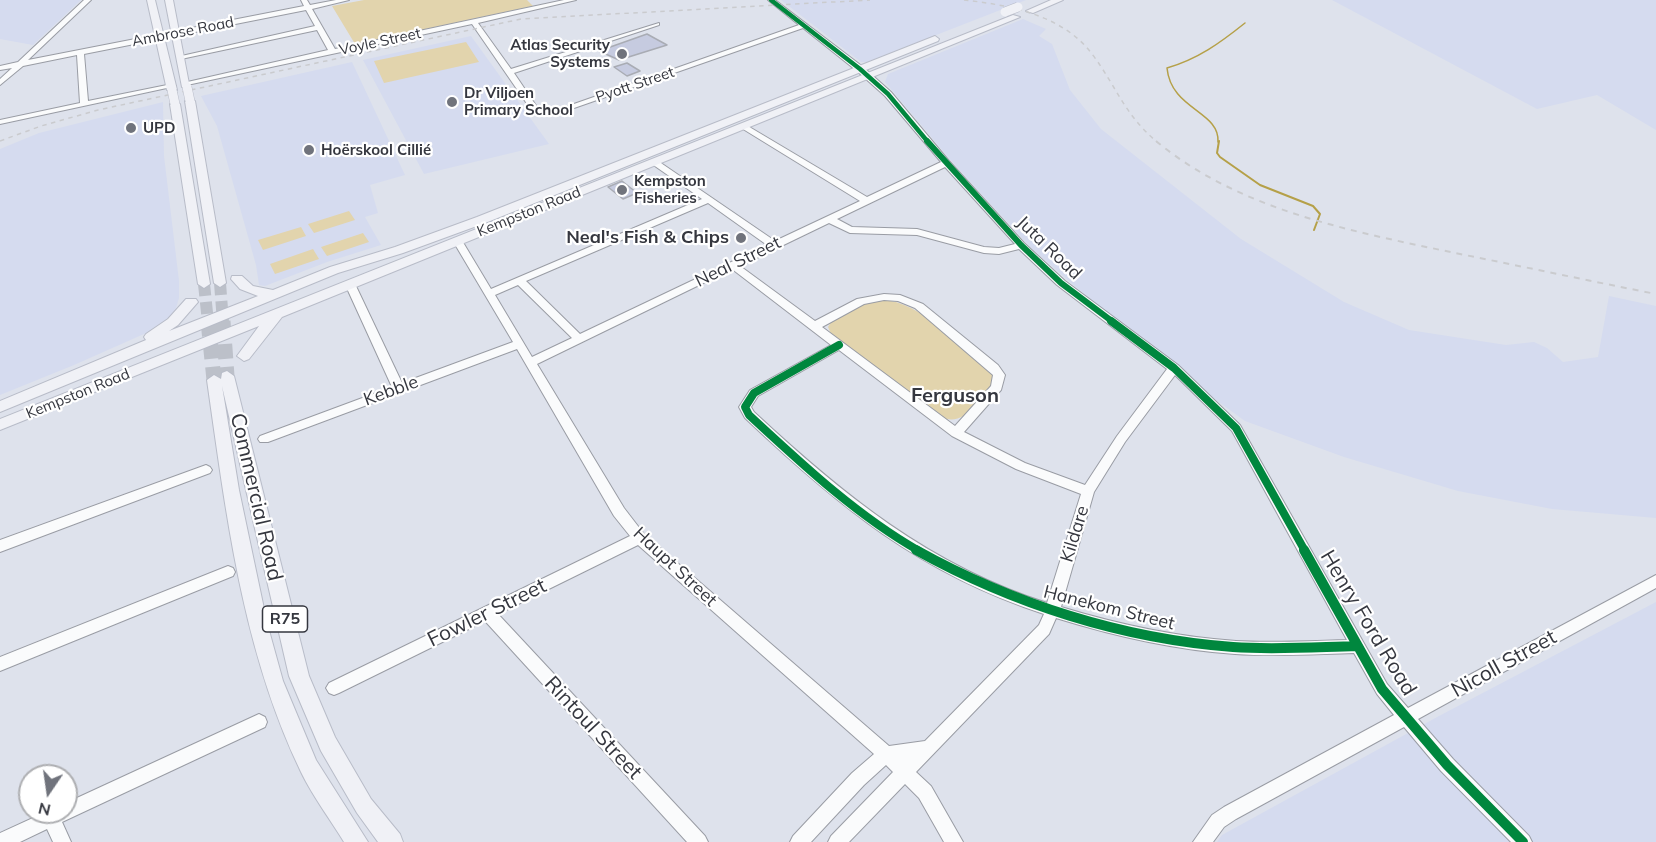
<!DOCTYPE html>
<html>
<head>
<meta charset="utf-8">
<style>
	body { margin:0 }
	#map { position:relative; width:1656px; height:842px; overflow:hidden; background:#dee2ec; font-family:Mulish,sans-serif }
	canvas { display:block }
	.north { position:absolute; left:18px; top:764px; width:60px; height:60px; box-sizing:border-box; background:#fff; border:2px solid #aeafb2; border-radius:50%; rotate:193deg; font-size:16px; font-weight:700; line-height:24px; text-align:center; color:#35373f }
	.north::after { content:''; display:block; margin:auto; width:21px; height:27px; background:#70737c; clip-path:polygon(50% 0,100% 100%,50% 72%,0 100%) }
</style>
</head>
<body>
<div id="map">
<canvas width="1656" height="842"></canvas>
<div class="north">N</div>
</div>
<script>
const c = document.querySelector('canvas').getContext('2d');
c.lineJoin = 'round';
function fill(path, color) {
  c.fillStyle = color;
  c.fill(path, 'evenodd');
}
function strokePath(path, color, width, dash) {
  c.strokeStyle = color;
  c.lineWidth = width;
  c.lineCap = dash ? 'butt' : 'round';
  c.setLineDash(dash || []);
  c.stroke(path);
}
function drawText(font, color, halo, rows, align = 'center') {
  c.font = font + ' Mulish,sans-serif';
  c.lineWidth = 4.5;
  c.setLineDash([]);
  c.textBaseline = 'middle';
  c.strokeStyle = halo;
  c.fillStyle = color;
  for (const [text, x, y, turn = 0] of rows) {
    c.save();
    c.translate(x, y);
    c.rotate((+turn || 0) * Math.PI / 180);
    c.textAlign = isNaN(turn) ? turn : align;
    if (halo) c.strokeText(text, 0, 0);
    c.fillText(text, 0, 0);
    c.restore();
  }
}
const built = new Path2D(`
	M0 0H81L33 45 0 39Z
	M781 0H1026L867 62H861Z
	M1332 0H1656V130L1597 95 1537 109Z
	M1023 19 1046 29 1039 36 1052 44 1070 90 1101 129 1241 239 1344 302 1409 330 1506 345 1534 342 1547 348 1563 362 1598 357 1609 296 1656 306V518L1552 509 1458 491 1344 457 1245 421 1198 387 1071 283 1030 247 953 163 885 82 888 74Z
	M471 36 549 144 424 174 363 60Z
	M352 62 405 175 370 185 378 213 365 217 381 245 327 262 265 286 259 285 256 265 217 126 201 96Z
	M163 102 164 156 179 281V298L176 308 168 319 153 330 74 365 0 395V149L39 133Z
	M1656 602V842H1217L1222 835 1439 716Z`);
const green = new Path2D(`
	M364 0H527L533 6 355 44 332 6Z
	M466 42 479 62 384 83 374 61Z
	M349 211 355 220 314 233 308 224Z
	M301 227 306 236 263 250 258 240Z
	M363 233 369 242 327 256 321 247Z
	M313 249 319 259 275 274 270 264Z
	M882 300C921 301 962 347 992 373L995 377 993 383C980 399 966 426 943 418L831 334 828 327 831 322 865 303Z`);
const streamFar1 = new Path2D(`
	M1218 142C1220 111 1171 110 1167 68 1198 59 1220 43 1245 23`);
const stream = new Path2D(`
	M1219 141 1217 153 1220 157 1260 185 1313 206 1320 214 1314 230`);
const building = new Path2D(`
	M647 34 667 45 619 60 599 51Z
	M627 63 640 71 627 76 614 67Z
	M622 181 637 193 623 199 608 187Z`);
const majorTunnelFar1 = new Path2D(`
	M220 283 223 322
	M204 284 208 322`);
const majorTunnel = new Path2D(`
	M208 321 214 380
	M223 321 227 376`);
const minor = new Path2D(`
	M84 0H91L28 60 304 6 301 0H307L310 5 336 0H349L312 9 335 49 564 0H576L478 23 511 69 659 23V25L514 73 539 110 554 111 799 25 768 0H775L863 67 891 92 949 161 1024 243 1065 281 1178 365 1240 425 1387 684 1408 708 1656 575V588L1418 719 1453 759 1529 836 1532 842H1511L1441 771 1404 727 1236 819 1224 827 1213 842H1193L1212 815 1224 807 1394 715 1377 694 1354 653C1314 654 1274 657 1235 654 1175 650 1114 636 1056 618L1049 634 916 772 931 786 963 842H944L919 798 905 784 849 842H828L831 836 893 772 886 765 864 785 811 842H790L793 836 852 773 874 754 638 545 498 614 705 836 708 842H687L485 621 339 693 334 695 329 693 326 688 329 683 630 536 614 516 517 349 268 442H260L258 439 260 436 392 387 345 284 346 282H354L355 284 402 383 513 342 453 241 455 239H461L491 289 702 199 652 164 651 162 655 159 775 241 860 201 743 129 742 127 746 125 867 197 941 162 885 96 857 71 803 28 554 115 534 114 472 24 187 85 183 83 328 50 317 30 181 59 177 57 315 26 306 10 84 54 88 101 172 84 176 86 0 124V120L80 103 77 55 23 66 0 85V79L12 68 0 70V66L18 62ZM945 167 1015 244 999 248 984 247 917 229 852 227 837 219ZM708 203 767 245 580 334 526 281ZM829 223 850 233 917 235 984 253 999 254 1019 249 1057 285 1167 369 1117 436 1085 485 1025 463 964 432 1001 390 1005 375 998 365 923 304 900 295 884 294 857 299 815 321 740 266ZM732 269 831 345 750 390 739 407 745 418C838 506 919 573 1044 614L1039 625 925 741 889 746 644 534 624 508 537 364ZM518 285 572 338 532 357 495 295ZM884 300 898 301 915 308 993 375 991 386 955 426 822 327 864 304ZM839 350 952 436 1016 469 1081 494 1047 603C930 566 842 494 754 412L751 407 758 396ZM1175 375 1232 431 1347 640C1310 641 1273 643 1236 641 1177 637 1117 624 1061 607L1094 492 1125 442Z
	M206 465 210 467 212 470 210 473 0 552V540Z
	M228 566 233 568 235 572 233 576 0 671V657Z
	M259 714 265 717 267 722 265 727 62 822 71 842H53L47 829 20 842H0V833L46 812H66V803Z`);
const major = new Path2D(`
	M147 0H155L177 90 175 92 167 90Z
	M165 0H173L190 89 182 87Z
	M1051 0H1063L1033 13 1026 11Z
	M1013 15 1020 17 282 317 249 359 244 361 237 356 259 326 0 430V419Z
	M935 36 939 39 938 41 485 223 403 253 338 273 0 412V401L146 340 144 337 146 334 168 319 186 299H196L198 302 178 325 169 331 258 296 240 289 231 279 232 276H242L253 286 273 290 330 267 395 247 477 217Z
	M190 98 195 101 226 283 220 287 214 283 185 101Z
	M175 101 180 104 210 284 204 288 198 284 170 104Z
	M227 371 234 376 309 676 335 737 371 799 400 834 403 842H378L357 813 321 751 289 676 222 386 239 490 267 623 283 681 316 760 368 842H344C330 819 313 797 301 772 242 650 226 513 207 380L214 375 221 379 222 373Z`);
const railFar1 = new Path2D(`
	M964 0C1009 5 1063 15 1092 54 1117 87 1123 113 1157 142
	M0 141 41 126 98 110 521 19 870 0`);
const rail = new Path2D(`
	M1156 141C1240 211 1355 232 1460 254 1525 267 1590 281 1656 294`);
const majorBridge = new Path2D(`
	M1005 12 1018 7
	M187 87 190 101
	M172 90 175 104`);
const cyclewayFar3 = new Path2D(`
	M771 0 860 69 888 94 928 142`);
const cyclewayFar2 = new Path2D(`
	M927 141 1021 245 1061 283 1113 322`);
const cyclewayFar1 = new Path2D(`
	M1111 321 1174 368 1236 428 1305 551
	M839 345 754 393 745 407 749 415C802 464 856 515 919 551`);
const cycleway = new Path2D(`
	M916 550C1013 604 1123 639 1233 647 1274 650 1316 647 1357 646
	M1304 550 1382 689 1447 765 1523 842`);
const markers = [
	[622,54,6,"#70737c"],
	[452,102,6,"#70737c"],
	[131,128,6,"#70737c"],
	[309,150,6,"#70737c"],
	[622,190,6,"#70737c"],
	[741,238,6,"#70737c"]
];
const farStreetnames = [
	["Ambrose Road",183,32,-11],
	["Voyle Street",380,42,-12],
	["Pyott Street",635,85,-19],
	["Kempston Road",529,212,-22],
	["Kempston Road",78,394,-22]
];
const farPoinames = [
	["Atlas Security",610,45,"right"],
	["Systems",610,62,"right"],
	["Dr Viljoen",464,93],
	["Primary School",464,110],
	["UPD",143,128],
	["Hoërskool Cillié",321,150],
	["Kempston",634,181],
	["Fisheries",634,198]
];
const shields = [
	[285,619,45]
];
const shieldNames = [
	["R75",285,619]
];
const poiNames = [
	["Neal's Fish & Chips",729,238]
];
const streetNames = [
	["Juta Road",1049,248,44],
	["Neal Street",738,262,-26],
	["Kebble",391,391,-20],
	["Kildare",1075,534,-73],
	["Haupt Street",675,567,43],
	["Hanekom Street",1109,608,14]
];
const neighbourhoodNames = [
	["Ferguson",955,396]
];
const nearStreetnames = [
	["Commercial Road",256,497,77],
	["Fowler Street",487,613,-26],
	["Henry Ford Road",1368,623,59],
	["Nicoll Street",1504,664,-29],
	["Rintoul Street",593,728,47]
];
fill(built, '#d5dbef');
fill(green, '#e2d4ad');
strokePath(streamFar1, '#b5a048', 1.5);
strokePath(stream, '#b5a048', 2);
fill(building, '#c6cbe0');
strokePath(building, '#a9acb4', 1.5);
strokePath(majorTunnelFar1, '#bcc0c9', 12, [12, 6]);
strokePath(majorTunnel, '#bcc0c9', 15, [15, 8]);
strokePath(minor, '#999ca4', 2);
strokePath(major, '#b8bcc8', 2);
fill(minor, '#fafbfc');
fill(major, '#f0f1f6');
strokePath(railFar1, '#cacbce', 1.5, [4.5, 4.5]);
strokePath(rail, '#cacbce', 2, [6, 6]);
strokePath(majorBridge, '#b8bcc8', 10, []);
strokePath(majorBridge, '#f0f1f6', 9);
strokePath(cyclewayFar3, '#00873e', 4.5);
strokePath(cyclewayFar2, '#00873e', 6);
strokePath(cyclewayFar1, '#00873e', 8);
strokePath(cycleway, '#00873e', 10);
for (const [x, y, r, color] of markers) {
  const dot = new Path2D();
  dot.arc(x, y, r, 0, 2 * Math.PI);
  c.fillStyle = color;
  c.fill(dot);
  strokePath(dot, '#fff', 2);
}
drawText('15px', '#35373f', '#fff', farStreetnames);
drawText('bold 15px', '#35373f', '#fff', farPoinames, 'left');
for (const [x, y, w] of shields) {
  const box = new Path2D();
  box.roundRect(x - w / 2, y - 13, w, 26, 4.5);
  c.fillStyle = '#fff';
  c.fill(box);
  strokePath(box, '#35373f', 1.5);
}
drawText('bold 16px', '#35373f', null, shieldNames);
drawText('bold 18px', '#35373f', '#fff', poiNames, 'right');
drawText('18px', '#35373f', '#fff', streetNames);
drawText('bold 20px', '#35373f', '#fff', neighbourhoodNames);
drawText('21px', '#35373f', '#fff', nearStreetnames);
</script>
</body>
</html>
